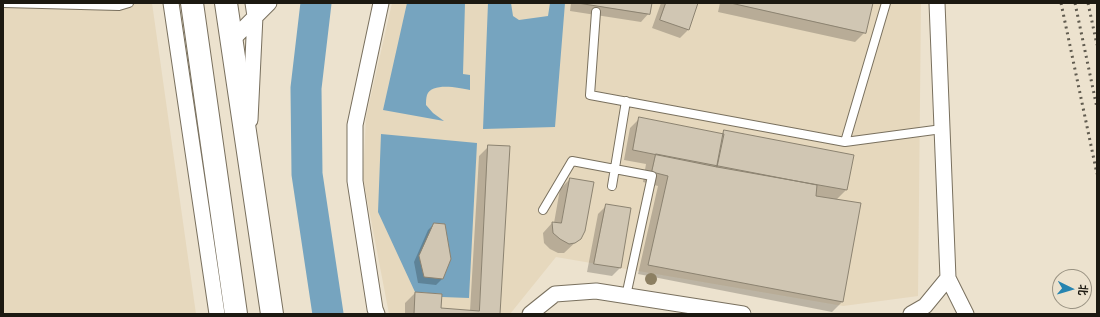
<!DOCTYPE html>
<html>
<head>
<meta charset="utf-8">
<style>
	body { margin:0 }
	#map { position:relative; width:1100px; height:317px; overflow:hidden; background:#ece2ce; font-family:"Golos Text","Noto Sans SC",sans-serif }
	canvas { display:block }
	.frame { position:absolute; inset:0; border:4px solid #1c1911; pointer-events:none }
	.north { position:absolute; left:1052px; top:269px; width:40px; height:40px; box-sizing:border-box; background:#ece2ce; border:1px solid #999282; border-radius:50%; rotate:95deg; font-size:11px; font-weight:700; line-height:16px; text-align:center; color:#1c1911 }
	.north::after { content:''; display:block; margin:auto; width:14px; height:18px; background:#2684b0; clip-path:polygon(50% 0,100% 100%,50% 72%,0 100%) }
</style>
</head>
<body>
<div id="map">
<canvas width="1100" height="317"></canvas>
<div class="frame"></div>
<div class="north">北</div>
</div>
<script>
const c = document.querySelector('canvas').getContext('2d');
c.lineJoin = 'round';
function fill(path, color) {
  c.fillStyle = color;
  c.fill(path, 'evenodd');
}
function strokePath(path, color, width, dash) {
  c.strokeStyle = color;
  c.lineWidth = width;
  c.lineCap = dash ? 'butt' : 'round';
  c.setLineDash(dash || []);
  c.stroke(path);
}
const built = new Path2D(`
	M3 3H152L196 314H3Z
	M392 3H921L918 296 843 306 556 257 510 314H389L363 178 366 117Z`);
const water = new Path2D(`
	M407 3H465L463 74 470 75V90C459 88 432 82 427 95 426 98 426 102 426 105L433 113 444 121 383 110Z
	M488 3H511L513 16 519 20 548 16 550 3H565L555 127 483 129Z
	M381 134 477 143 469 298 442 297 441 294 415 292 378 212Z`);
const shadow = new Path2D(`
	M571 3H651L649 13 641 22 570 11Z
	M661 3H697L688 30 680 38 652 28Z
	M720 3H872L865 32 855 42 718 12Z
	M640 118 721 135 725 131 846 190 836 200 842 302 832 312 638 274 658 186 643 182 646 164 624 160 630 128Z
	M489 146 499 314H405V303L415 293 440 309 470 311 479 156Z
	M570 179 580 238 564 253H558L550 249 544 243 543 233 552 223H554L560 189Z
	M606 206 620 268 612 276 587 272 598 214Z
	M434 224 442 279 436 285 418 283 414 262 428 230Z`);
const river = new Path2D(`
	M316 3 306 88 307 174 328 314`);
const building = new Path2D(`
	M578 3H652L650 14Z
	M666 3H698L689 30 660 20Z
	M731 3H873L866 33Z
	M639 117 724 134 717 167 633 150Z
	M724 130 854 155 847 190 717 167Z
	M488 145 510 146 500 314H414L415 292 442 294 441 308 479 311Z
	M656 154 817 185 816 196 861 203 843 302 648 265 668 176 652 172Z
	M570 178 594 182 585 231 581 239 575 243 569 244 560 239 553 233 552 222 561 223Z
	M606 204 631 208 621 268 594 264Z
	M434 223 445 224 451 259 443 279 424 277 419 256Z`);
const lane = new Path2D(`
	M4 3 119 6 129 3
	M596 12 590 95 845 142 942 129
	M845 142 886 3
	M612 186 626 101
	M543 210 572 161 652 176 626 296`);
const street = new Path2D(`
	M171 3 217 314
	M937 3 948 278 966 314
	M232 40 269 3
	M250 120 255 16 253 3
	M377 314 375 309 355 181V125L381 3
	M530 314 555 294 596 291 743 314
	M911 314 925 306 948 278`);
const highway = new Path2D(`
	M192 3 236 314
	M226 3 272 314`);
const rail = new Path2D(`
	M1061 3 1097 174
	M1075 3 1097 108
	M1088 3 1097 45`);
const trees = [
	[651,279]
];
fill(built, '#e6d8bd');
fill(water, '#76a4bf');
fill(shadow, '#0003');
strokePath(river, '#76a4bf', 31);
fill(building, '#d0c6b3');
strokePath(building, '#8c8371', 1);
strokePath(lane, '#79705e', 10);
strokePath(street, '#79705e', 17);
strokePath(highway, '#79705e', 24);
strokePath(lane, '#fff', 8);
strokePath(street, '#fff', 15);
strokePath(highway, '#fff', 22);
strokePath(rail, '#605b4f', 3, [2, 4]);
c.fillStyle = '#8c7f62';
for (const [x, y] of trees) {
  c.beginPath();
  c.arc(x, y, 6, 0, 2 * Math.PI);
  c.fill();
}
</script>
</body>
</html>
